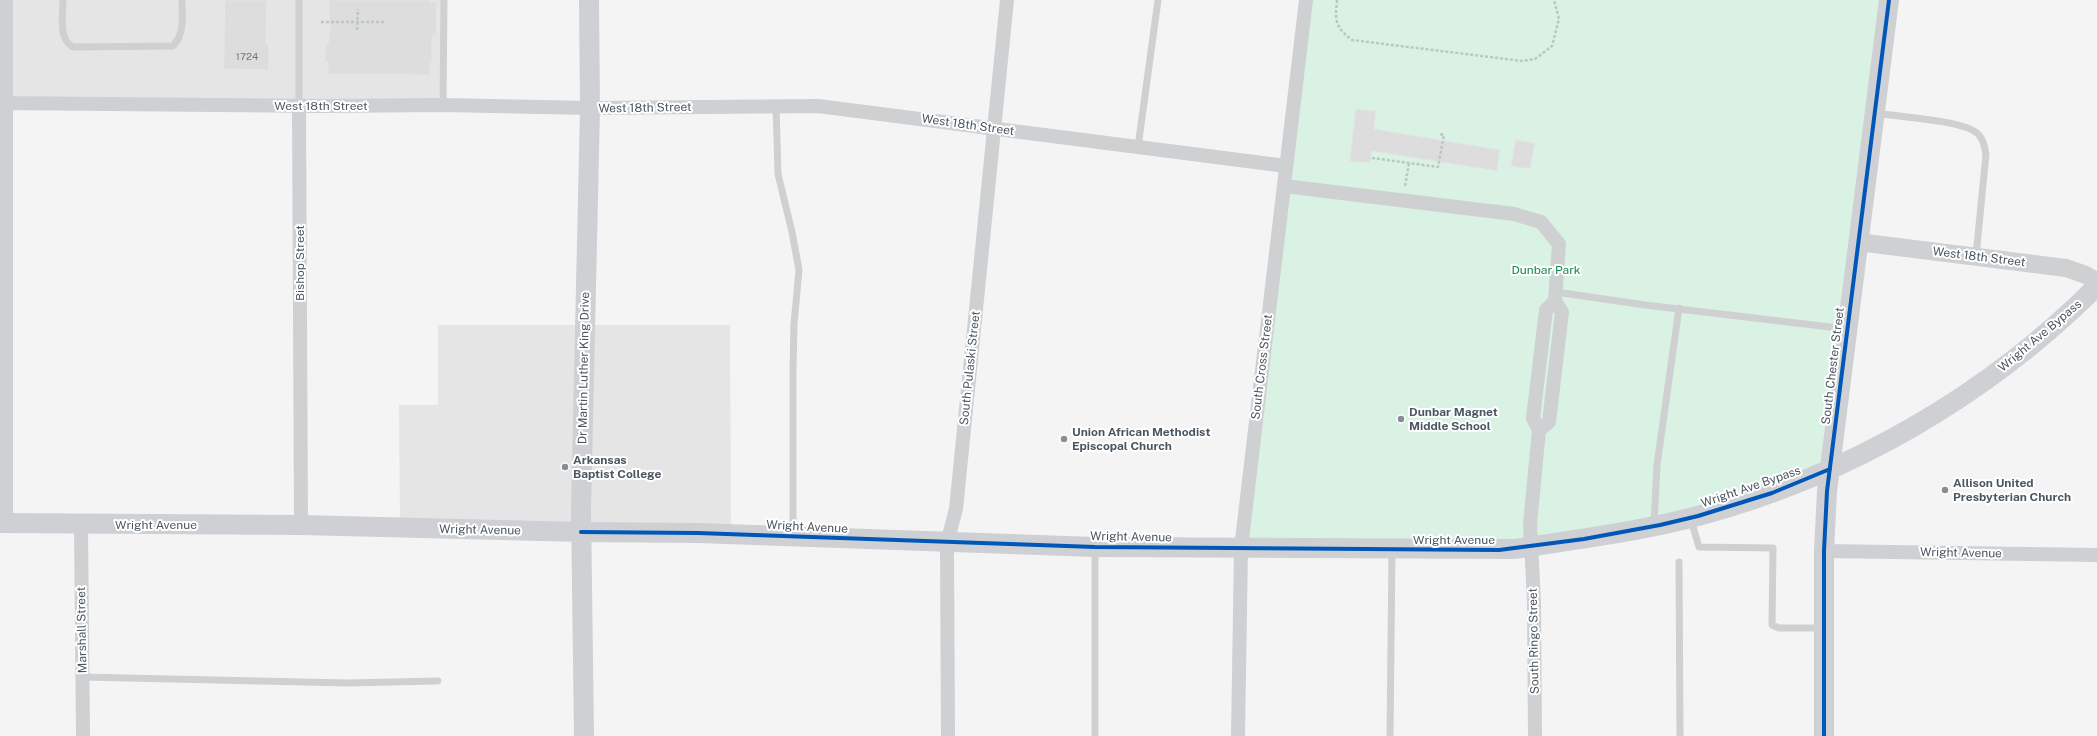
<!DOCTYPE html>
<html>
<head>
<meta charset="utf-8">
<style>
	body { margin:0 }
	canvas { display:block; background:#f4f4f4 }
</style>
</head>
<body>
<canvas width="2097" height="736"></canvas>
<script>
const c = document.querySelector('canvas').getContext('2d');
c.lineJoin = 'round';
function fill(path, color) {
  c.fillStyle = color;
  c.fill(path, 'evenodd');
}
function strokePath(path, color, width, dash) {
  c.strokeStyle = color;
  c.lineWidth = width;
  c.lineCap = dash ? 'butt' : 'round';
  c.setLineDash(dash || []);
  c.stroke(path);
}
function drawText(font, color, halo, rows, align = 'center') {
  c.font = font + ' "Public Sans",sans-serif';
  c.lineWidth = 4;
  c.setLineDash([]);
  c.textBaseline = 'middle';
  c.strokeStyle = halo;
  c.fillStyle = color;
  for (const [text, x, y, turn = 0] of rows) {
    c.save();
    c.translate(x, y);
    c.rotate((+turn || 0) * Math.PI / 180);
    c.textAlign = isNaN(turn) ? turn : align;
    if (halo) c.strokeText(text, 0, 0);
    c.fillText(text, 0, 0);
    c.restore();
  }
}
const education = new Path2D(`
	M0 0H444L443 105 6 103Z
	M438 325H730L731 534 400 529 399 405H438Z`);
const green = new Path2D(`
	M1307 0H1890L1830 469 1677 521 1530 547 1241 548Z`);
const building = new Path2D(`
	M225 0H267L266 44H269V70L224 69Z
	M329 0H430V2H437L436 36H432V63H430V75L328 74V62H325V44H328L330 31Z
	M1356 109 1376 111 1374 129 1500 150 1497 171 1372 151 1370 163 1350 161Z
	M1516 140 1535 143 1530 169 1511 166Z`);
const path = new Path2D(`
	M1337 0C1335 21 1335 27 1352 40L1522 61 1535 59 1552 46 1559 19 1554 0
	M321 22H385
	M357 30 358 9
	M1372 158 1438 167 1444 135 1439 134
	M1405 186 1409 163`);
const service = new Path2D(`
	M63 0C63 15 58 39 73 47L173 46C185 33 182 17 182 0
	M443 105 444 0
	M299 106V0
	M776 106 778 174 792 232 799 270 794 324 793 370V535
	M1877 113C1899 117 1956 120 1974 131 1983 136 1984 145 1986 154L1976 256
	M1138 147 1158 0
	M1556 292 1645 305 1847 329
	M1691 520 1699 547 1773 548 1772 625 1779 628H1824
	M1654 524 1657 465 1679 308
	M1679 562 1680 736
	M83 677 347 683 438 681
	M1095 736V547
	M1390 736 1392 550`);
const minor = new Path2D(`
	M0 103 324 106 443 105 590 108 818 106 1286 166
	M299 106 301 525
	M1284 186 1514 214 1541 222 1559 244 1555 301 1546 310 1533 418 1539 430 1530 524 1534 601 1535 736
	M1539 430 1549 422 1562 312 1555 301
	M6 523V0
	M81 525 83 736
	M1824 551 2097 555
	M948 736 947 543 956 509 1007 0
	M1238 736 1241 548 1306 0`);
const tertiary = new Path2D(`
	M1858 242 2066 268 2086 275 2097 282`);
const secondary = new Path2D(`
	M0 523 301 525 581 532 698 533 1095 547 1515 549C1576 539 1638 532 1698 516 1848 476 1987 396 2097 286
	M584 736 581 509 590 108 589 0
	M1824 736V551L1827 491 1889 0`);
const cycleway = new Path2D(`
	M581 532 698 533 1095 547 1499 550 1584 539 1660 525 1698 516 1772 493 1830 469
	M1824 736V551L1827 491 1889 0`);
const markers = [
	[1401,419,4,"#868d94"],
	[1064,439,4,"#868d94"],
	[565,467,4,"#868d94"],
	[1945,490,4,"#868d94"]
];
const numberNames = [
	["1724",247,57]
];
const streetNames = [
	["West 18th Street",321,106],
	["West 18th Street",645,108,-1],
	["West 18th Street",968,125,8],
	["West 18th Street",1979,257,7],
	["Bishop Street",300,263,-90],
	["Wright Ave Bypass",2040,336,-40],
	["South Chester Street",1833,366,-83],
	["South Cross Street",1262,367,-83],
	["Dr Martin Luther King Drive",584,368,-89],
	["South Pulaski Street",970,368,-84],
	["Wright Ave Bypass",1751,487,-19],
	["Wright Avenue",156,525],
	["Wright Avenue",807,527,3],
	["Wright Avenue",480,530,1],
	["Wright Avenue",1131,537,1],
	["Wright Avenue",1454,540],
	["Wright Avenue",1961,553,1],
	["Marshall Street",82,630,-91],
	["South Ringo Street",1534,641,-91]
];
const parkNames = [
	["Dunbar Park",1546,270]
];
const poiNames = [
	["Dunbar Magnet",1409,412],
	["Middle School",1409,426],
	["Union African Methodist",1072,432],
	["Episcopal Church",1072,446],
	["Arkansas",573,460],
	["Baptist College",573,474],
	["Allison United",1953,483],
	["Presbyterian Church",1953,497]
];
fill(education, '#e6e5e6');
fill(green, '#d9f2e3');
fill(building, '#ddddde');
strokePath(building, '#e5e6e7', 1);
strokePath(path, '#bcc7c4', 2.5, [3, 2]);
strokePath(service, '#ced0d2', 7);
strokePath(minor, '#ced0d2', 14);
strokePath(tertiary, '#ced0d2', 18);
strokePath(secondary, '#ced0d4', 20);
strokePath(cycleway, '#0057b8', 4);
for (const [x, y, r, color] of markers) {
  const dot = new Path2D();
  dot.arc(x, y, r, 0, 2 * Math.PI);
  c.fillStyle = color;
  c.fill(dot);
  strokePath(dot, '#fff', 1.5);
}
drawText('10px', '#707881', null, numberNames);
drawText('12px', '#4a5661', '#fff', streetNames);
drawText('12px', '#17864f', '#fff', parkNames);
drawText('bold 12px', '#4a5661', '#fff', poiNames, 'left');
</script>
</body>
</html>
